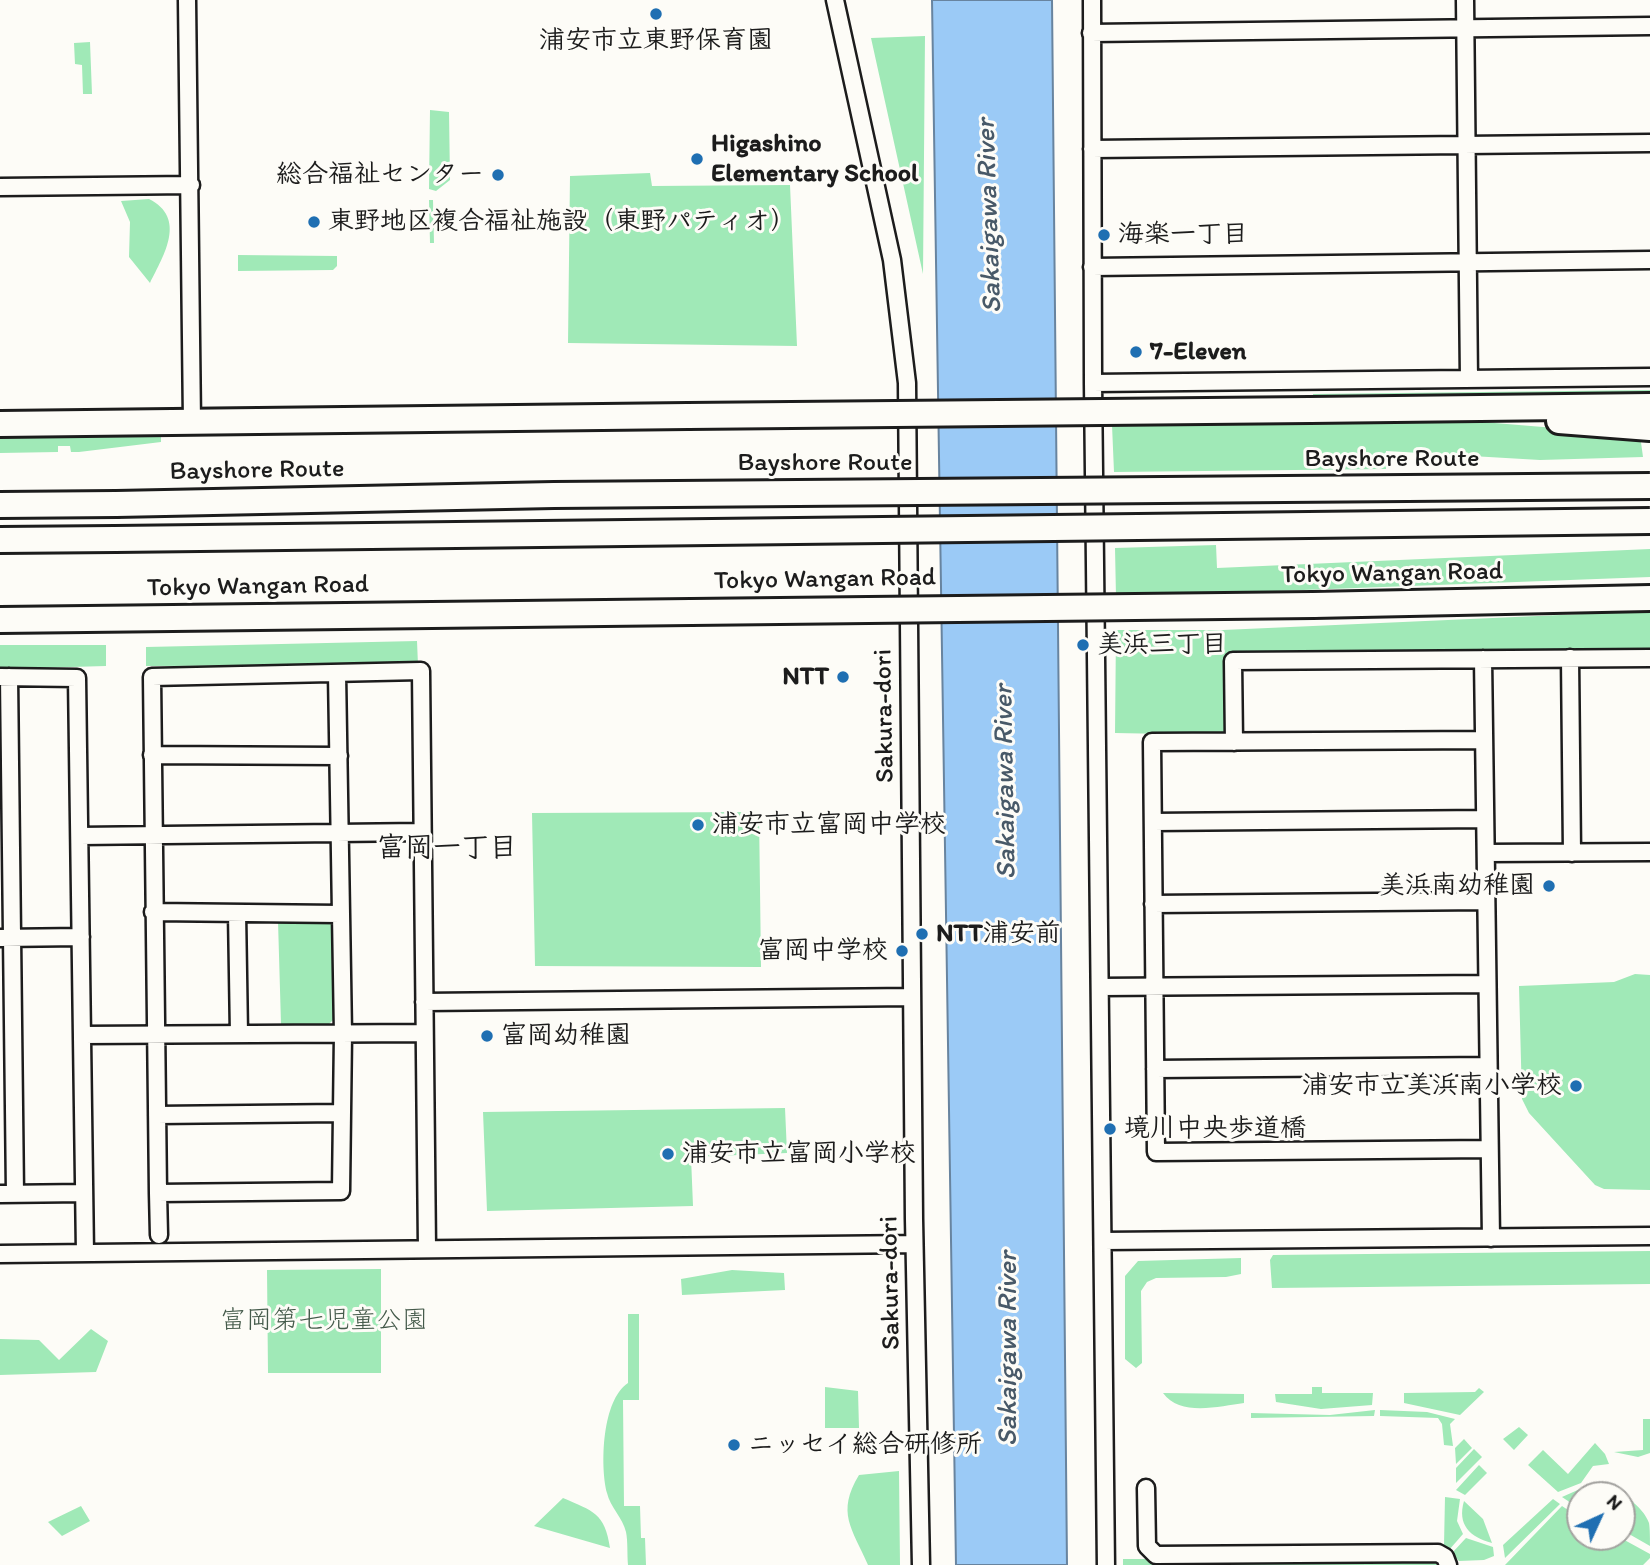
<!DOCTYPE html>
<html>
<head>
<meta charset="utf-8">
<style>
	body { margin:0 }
	#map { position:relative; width:1650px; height:1565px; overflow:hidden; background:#fdfcf7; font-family:Itim,sans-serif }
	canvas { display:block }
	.north { position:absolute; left:1566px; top:1481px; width:70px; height:70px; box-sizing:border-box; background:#fdfcf7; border:2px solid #a3a29f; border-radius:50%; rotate:45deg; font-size:19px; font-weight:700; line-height:28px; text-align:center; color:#1c1c1c }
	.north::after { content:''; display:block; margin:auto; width:24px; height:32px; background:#1f6fb2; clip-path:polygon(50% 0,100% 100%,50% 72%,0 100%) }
</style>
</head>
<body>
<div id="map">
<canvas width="1650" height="1565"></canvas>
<div class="north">N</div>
</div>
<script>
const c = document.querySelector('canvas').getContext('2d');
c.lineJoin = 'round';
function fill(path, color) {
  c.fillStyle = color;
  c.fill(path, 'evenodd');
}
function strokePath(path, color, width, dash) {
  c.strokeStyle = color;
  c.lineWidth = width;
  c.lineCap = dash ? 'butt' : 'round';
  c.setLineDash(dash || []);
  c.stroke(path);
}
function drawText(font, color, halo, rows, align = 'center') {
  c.font = font + ' Itim,"Klee One",sans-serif';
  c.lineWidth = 6;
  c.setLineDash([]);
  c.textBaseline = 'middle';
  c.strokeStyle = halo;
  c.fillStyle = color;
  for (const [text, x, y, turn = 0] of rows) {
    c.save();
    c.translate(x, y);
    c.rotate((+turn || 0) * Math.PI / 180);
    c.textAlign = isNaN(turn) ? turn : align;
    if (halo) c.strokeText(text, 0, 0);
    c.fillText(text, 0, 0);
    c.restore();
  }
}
const green = new Path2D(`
	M925 36 923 274 871 38Z
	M90 42 92 94H83L82 65 75 64 74 43Z
	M430 110 449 112 450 180 436 191 429 189Z
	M650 173 652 186 790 185 797 346 568 343 570 176Z
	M149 199C187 218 164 255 150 283L129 257 130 222 121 201Z
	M429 200H433L434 243H430Z
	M238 255 337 256V266L333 270 238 271Z
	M1650 390V395L1313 399V394Z
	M1434 418 1640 435 1643 457 1540 460 1386 451V469L1114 472 1112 425Z
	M161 433V442L79 452H71L70 446H58V452L0 453V435Z
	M1216 545 1217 568 1650 549V577L1116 597 1115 548Z
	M1650 611V656L1225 665 1227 728 1219 735 1115 733 1116 630H1223Z
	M417 641 418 665 146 666V647Z
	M0 645H106V666L0 669Z
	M759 812 761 967 535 966 532 813Z
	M327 920 333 925V1020L329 1024H281L278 921Z
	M1635 974 1650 975V1190L1604 1189 1595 1185 1529 1113 1522 1099 1519 986 1614 982Z
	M785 1108 787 1153 691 1157 693 1206 487 1211 483 1112Z
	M1650 1251V1284L1272 1288 1270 1260 1273 1255Z
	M1241 1258V1274L1226 1277 1156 1278 1147 1282 1141 1291 1142 1363 1136 1368 1125 1359V1276L1138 1261Z
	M381 1269V1373H268L267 1270Z
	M732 1270 784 1273 785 1290 682 1295 681 1279Z
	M628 1314H639V1400H623L624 1506H640L641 1538H645L646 1565H628C627 1554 628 1542 626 1532 623 1518 610 1507 607 1493 600 1465 602 1400 628 1383Z
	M91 1329 108 1341 96 1372 0 1375V1339L39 1340 59 1360Z
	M825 1387 858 1391 859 1428H825Z
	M1312 1387H1322V1393H1373L1372 1405 1321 1409 1276 1402 1275 1394H1312Z
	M1479 1388 1484 1392 1460 1415 1404 1403V1393L1475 1392Z
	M1163 1393 1244 1394V1403C1220 1406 1180 1417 1163 1393Z
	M1375 1410 1374 1416 1251 1418V1413L1330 1415Z
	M1380 1410 1427 1412 1455 1419 1450 1424 1453 1446 1444 1445 1442 1424 1438 1418 1380 1416Z
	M1643 1419H1650V1453L1638 1457 1614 1452 1643 1450Z
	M1519 1427 1528 1435 1514 1450 1503 1439Z
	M1464 1439 1472 1448 1456 1464 1455 1448Z
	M1595 1443 1605 1454 1609 1464 1593 1466 1581 1483 1558 1492 1528 1465 1543 1450 1568 1474Z
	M1474 1449 1482 1457 1456 1483V1468Z
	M1479 1465 1487 1473 1465 1495 1456 1490Z
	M899 1471 900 1565H868C852 1528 836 1513 859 1475Z
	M1602 1487C1620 1490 1643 1506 1649 1523 1650 1529 1650 1539 1650 1546L1622 1530V1495H1580V1509L1562 1497 1580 1489Z
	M1445 1497 1460 1499 1457 1521 1463 1534 1449 1550 1444 1545Z
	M563 1498C593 1511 605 1513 610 1548L534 1526Z
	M1553 1499 1560 1504 1505 1558 1503 1545Z
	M1464 1501 1483 1519 1492 1543C1470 1537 1457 1525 1464 1501Z
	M81 1506 90 1521 62 1536 48 1522Z
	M1562 1506 1580 1518V1537H1619L1650 1554V1558L1643 1565H1505Z
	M1466 1538 1493 1547 1494 1556 1484 1560 1459 1561 1452 1553Z
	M1123 1559H1435L1441 1565H1123Z`);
const water = new Path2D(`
	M932 0H1052L1067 1565H956Z`);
const minor = new Path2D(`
	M187 0 192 422
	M835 0 892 260 907 383 914 1219 921 1565
	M1092 0 1093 383 1106 1565
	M1465 0 1469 379
	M1091 33 1650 26
	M1092 149 1650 143
	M0 187 191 185
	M1092 267 1650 260
	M1093 383 1650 377
	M1570 658 1572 853
	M1483 659 1491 1238
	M337 674 343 1034 341 1191 158 1193 152 677 421 671 427 1249
	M0 677 77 678 85 1253
	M9 677 15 1194
	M1484 740 1152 742 1156 1152 1489 1149
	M1234 742 1233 661 1650 658
	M152 755 339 756
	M1153 822 1485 819
	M80 836 421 832
	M1486 853 1650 852
	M1153 904 1486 901
	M153 912 340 914
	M237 913 239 1034
	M0 938 81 937
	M1101 987 1487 984
	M424 1002 912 997
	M82 1035 424 1033
	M1155 1069 1488 1066
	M157 1115 340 1113
	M158 1193 159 1235
	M0 1194 84 1193
	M1103 1241 1650 1236
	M0 1254 914 1244
	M1146 1488 1147 1546 1156 1555 1438 1553 1445 1557 1448 1565`);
const highway = new Path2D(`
	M1310 410 1650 406
	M1559 421 1650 428
	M0 424 688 416
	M0 505 116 504
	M0 540 115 539
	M1313 605 1650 598
	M0 620 691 612`);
const highwayBridge = new Path2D(`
	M688 416 1310 410
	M116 504 554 495 1650 486
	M115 539 1650 521
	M691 612 1313 605`);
const markers = [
	[656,14,7,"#1f6fb2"],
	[697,159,7,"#1f6fb2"],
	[498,175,7,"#1f6fb2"],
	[314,222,7,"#1f6fb2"],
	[1104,235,7,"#1f6fb2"],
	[1136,352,7,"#1f6fb2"],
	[1083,645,7,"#1f6fb2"],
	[843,677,7,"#1f6fb2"],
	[698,825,7,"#1f6fb2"],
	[1549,886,7,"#1f6fb2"],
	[922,934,7,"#1f6fb2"],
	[902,951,7,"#1f6fb2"],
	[487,1036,7,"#1f6fb2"],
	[1576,1086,7,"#1f6fb2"],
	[1110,1129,7,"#1f6fb2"],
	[668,1154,7,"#1f6fb2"],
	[734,1445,7,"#1f6fb2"]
];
const poiNames = [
	["浦安市立東野保育園",656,41,"center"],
	["Higashino",711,144],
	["Elementary School",711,174],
	["総合福祉センター",484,175,"right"],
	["東野地区複合福祉施設（東野パティオ）",328,222],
	["海楽一丁目",1118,235],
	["7-Eleven",1150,352],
	["美浜三丁目",1097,645],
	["NTT",829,677,"right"],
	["浦安市立富岡中学校",712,825],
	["美浜南幼稚園",1535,886,"right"],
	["NTT浦安前",936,934],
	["富岡中学校",888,951,"right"],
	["富岡幼稚園",501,1036],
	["浦安市立美浜南小学校",1562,1086,"right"],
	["境川中央歩道橋",1124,1129],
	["浦安市立富岡小学校",682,1154],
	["ニッセイ総合研修所",748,1445]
];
const streetNames = [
	["Bayshore Route",1392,459],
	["Bayshore Route",825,463],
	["Bayshore Route",257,471,-1],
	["Tokyo Wangan Road",1392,574,-1],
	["Tokyo Wangan Road",825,580,-1],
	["Tokyo Wangan Road",258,587,-1],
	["Sakura-dori",885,716,-91],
	["Sakura-dori",891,1283,-91]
];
const parkNames = [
	["富岡第七児童公園",324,1321]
];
const waterNames = [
	["Sakaigawa River",990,216,-92],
	["Sakaigawa River",1006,782,-91],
	["Sakaigawa River",1009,1349,-90]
];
const neighbourhoodNames = [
	["富岡一丁目",447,849]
];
fill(green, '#a0e9b7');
fill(water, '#9bcaf6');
strokePath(water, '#68849f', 2);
strokePath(minor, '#1c1c1c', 21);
strokePath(highway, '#1c1c1c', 30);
strokePath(minor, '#fdfcf7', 16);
strokePath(highway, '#fdfcf7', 24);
strokePath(highwayBridge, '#1c1c1c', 30, []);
strokePath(highwayBridge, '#fdfcf7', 24);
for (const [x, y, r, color] of markers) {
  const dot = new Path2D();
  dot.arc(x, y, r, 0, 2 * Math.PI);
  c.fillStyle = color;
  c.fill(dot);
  strokePath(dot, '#fdfcf7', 2.5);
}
drawText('bold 26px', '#1c1c1c', '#fdfcf7', poiNames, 'left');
drawText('26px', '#1c1c1c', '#fdfcf7', streetNames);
drawText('26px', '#445a4a', '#fdfcf7', parkNames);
drawText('italic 28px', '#485968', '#fdfcf7', waterNames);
drawText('bold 28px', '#1c1c1c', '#fdfcf7', neighbourhoodNames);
</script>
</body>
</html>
